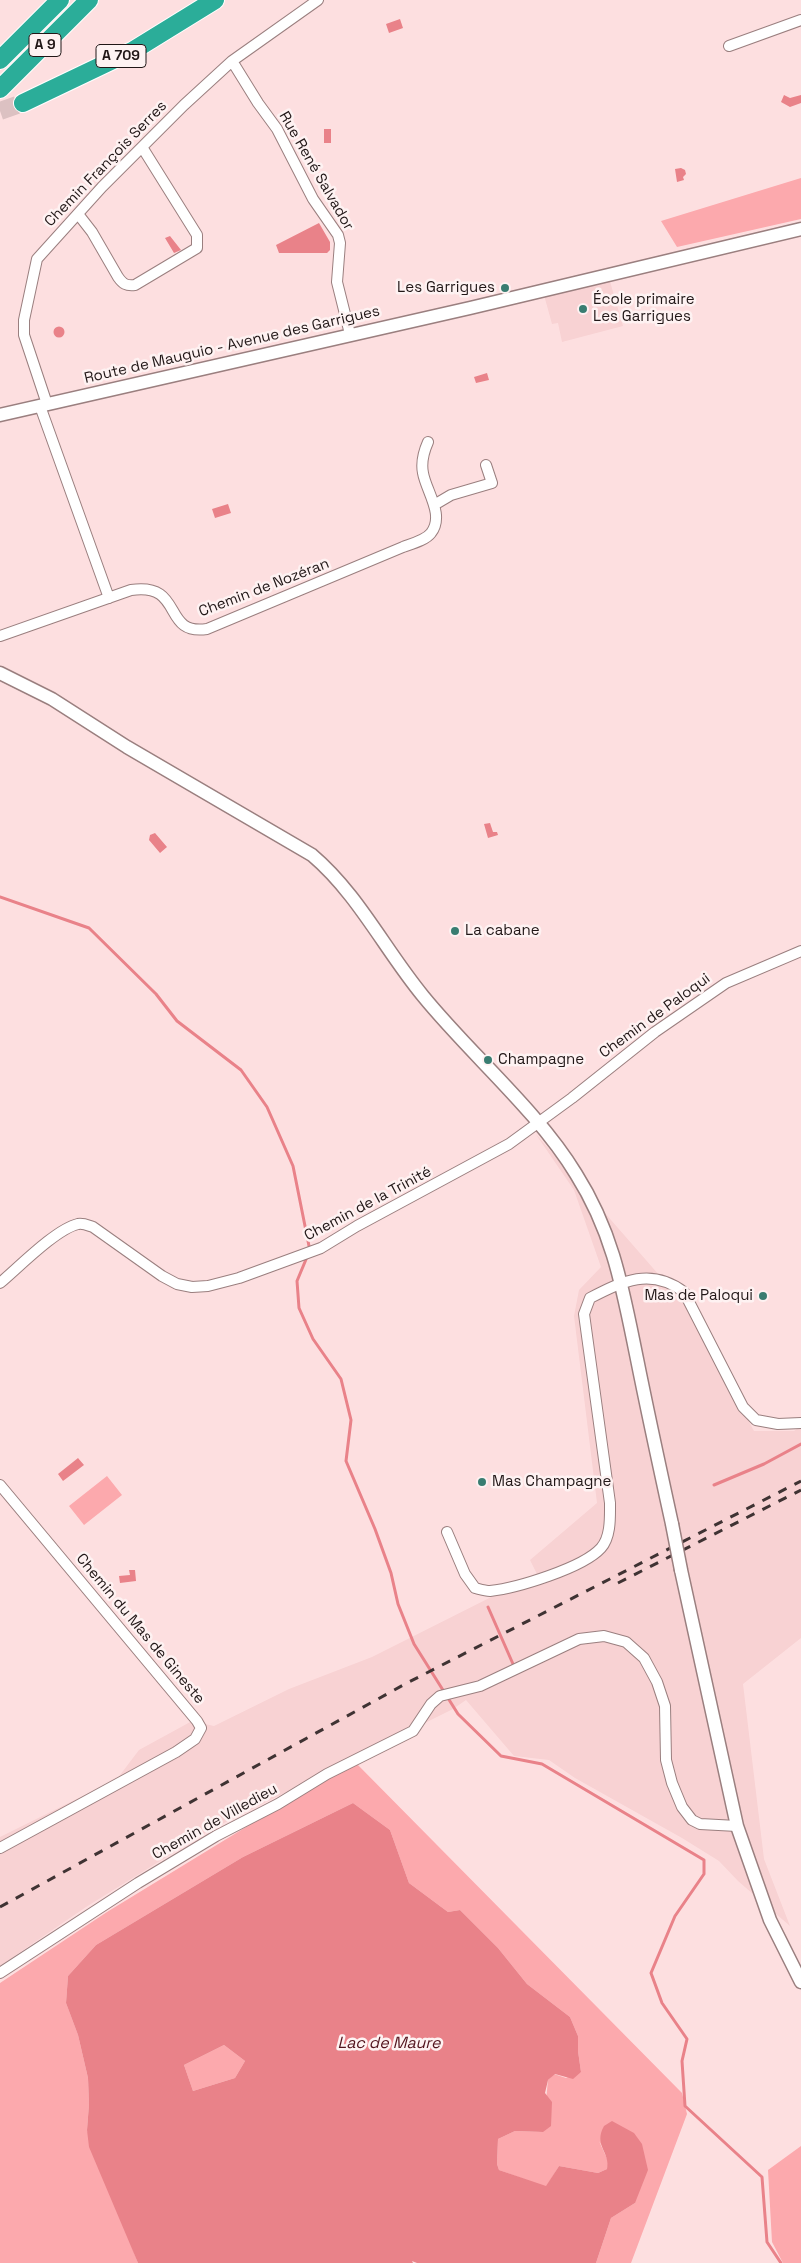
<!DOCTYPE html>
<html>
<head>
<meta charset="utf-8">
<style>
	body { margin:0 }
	canvas { display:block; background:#fddfe0 }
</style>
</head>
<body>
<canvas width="801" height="2263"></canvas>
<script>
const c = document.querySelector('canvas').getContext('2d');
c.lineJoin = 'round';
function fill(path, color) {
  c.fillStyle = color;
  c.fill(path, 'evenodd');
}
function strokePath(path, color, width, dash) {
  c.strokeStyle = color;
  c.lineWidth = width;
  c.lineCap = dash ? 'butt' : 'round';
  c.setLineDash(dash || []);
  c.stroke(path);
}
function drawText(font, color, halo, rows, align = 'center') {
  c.font = font + ' "Space Grotesk",sans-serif';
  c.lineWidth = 5;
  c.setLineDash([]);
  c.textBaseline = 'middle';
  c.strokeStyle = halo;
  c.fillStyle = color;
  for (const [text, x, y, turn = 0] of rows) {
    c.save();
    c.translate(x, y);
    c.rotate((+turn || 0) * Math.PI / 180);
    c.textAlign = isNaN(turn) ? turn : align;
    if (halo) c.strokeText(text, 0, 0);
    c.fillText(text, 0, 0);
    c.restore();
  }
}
const built = new Path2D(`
	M609 278 623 326 562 342 558 323 552 324 544 295Z
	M535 1133 687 1307 754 1431H794L801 1426V1638L743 1684 764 1859 790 1926 738 1881 719 1861 682 1838 575 1778 549 1760 514 1756 466 1700 453 1709 210 1830 86 1907 0 1966V1837L117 1779 139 1750 192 1721 214 1726 289 1689 372 1657 537 1574 530 1560 597 1503 574 1316 579 1290 601 1267 574 1190Z`);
const green = new Path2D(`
	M801 178V219L677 247 661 221Z
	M107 1476 122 1495 84 1525 69 1506Z
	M354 1761 682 2093 687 2114 631 2263H596L611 2218 635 2203 599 2141 609 2163 607 2169 598 2173 559 2166 546 2187 499 2170 497 2164 498 2139 515 2131 543 2132 548 2080 554 2074 566 2078 581 2072 578 2051V2036L570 2017 527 1984 498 1948 460 1910 448 1912 409 1883 390 1830 353 1803 243 1857 96 1945 68 1976 66 2003 78 2035 88 2078 89 2104 87 2130 138 2263H0V1983L107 1912Z
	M224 2045 245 2061 235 2078 193 2091 184 2065Z
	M801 2146V2263H783L772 2242 768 2170Z`);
const water = new Path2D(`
	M400 19 403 28 389 33 386 24Z
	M784 95 790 98 801 95V103L790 107 781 102Z
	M324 129H331V143H324Z
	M681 168 685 170 686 174 683 177 684 180 677 182 675 169Z
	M319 223 330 242V250L327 253H279L276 245Z
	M170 236 181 250 174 253 165 238Z
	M53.5 332a5.5 5.5 0 1 1 11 0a5.5 5.5 0 1 1-11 0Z
	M487 373 489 380 476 383 474 377Z
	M228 504 231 513 215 518 212 509Z
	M490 823 493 832H497L498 835 488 838 484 824Z
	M155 833 167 847 160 853 149 840 150 835Z
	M78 1458 84 1465 63 1481 58 1474Z
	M129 1570H135L136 1581 120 1583 119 1576 130 1575Z
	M353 1803 390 1830 409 1883 448 1912 460 1910 498 1948 527 1984 570 2017 578 2036V2051L581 2072 573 2079 555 2074 548 2080 545 2093 552 2102 551 2126 543 2132 515 2131 498 2139 497 2164 499 2170 546 2186 559 2166 598 2173 607 2169C611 2153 593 2145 604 2126L612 2121 634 2133 642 2144 648 2170 635 2203 611 2218 596 2263H417L412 2261 413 2263H138L89 2147 87 2130 89 2104 88 2078 78 2035 66 2003 68 1976 96 1945 243 1857ZM224 2045 245 2061 235 2078 193 2091 184 2065Z`);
const stream = new Path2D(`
	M0 897 89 928 156 994 177 1021 241 1070 267 1107 293 1166 310 1251
	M307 1257 297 1281 299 1308 313 1339 341 1379 351 1420 346 1461 375 1529 391 1573 398 1604 414 1644 458 1714 501 1756 542 1764 704 1860V1874L675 1916 651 1973 662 2003 687 2039 682 2061 685 2106 762 2177 767 2242 781 2263
	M714 1485 764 1464 801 1444
	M488 1607 513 1664`);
const motorwayTunnel = new Path2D(`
	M0 111 23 103`);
const minor = new Path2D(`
	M729 46 801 20
	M232 61 258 103 277 129 313 199 338 235 340 243 337 282 350 334
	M78 214 92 232 118 277C123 284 126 286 135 285L197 248V235L142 147
	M47 404 24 335V320L37 259 102 187 184 105 232 61 318 0
	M40 406 109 598
	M434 505 451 495 492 483 486 465
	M0 636 131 590C185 582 161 636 207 629L403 547C411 544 426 540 431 533 445 515 426 491 423 473 421 463 424 451 428 442
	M0 1283C18 1268 56 1229 78 1224 83 1223 87 1225 93 1227L162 1276 177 1284 192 1287 208 1286 239 1278 321 1248 357 1226 509 1144 572 1098 655 1032 726 983 801 951
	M0 1485 197 1721 201 1728 195 1739 176 1752 0 1848
	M447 1532 465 1574 475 1588C479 1589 485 1591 490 1591 517 1588 583 1568 601 1548 611 1537 610 1517 610 1503L584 1314 590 1298C623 1281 651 1267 684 1292L743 1407 756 1420 778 1424 801 1423
	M0 1973 138 1883 216 1836 278 1804 327 1774 413 1731 431 1704 440 1696 480 1686 579 1639 604 1636 626 1642 644 1658 657 1682 665 1706 666 1760 672 1783 682 1807 692 1820 700 1824 737 1826`);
const tertiary = new Path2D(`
	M0 415 470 308 801 229
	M0 673 52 699 127 747 312 855C358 894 385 950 423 996 471 1055 537 1110 576 1174 614 1234 623 1291 637 1359 648 1414 660 1469 672 1524
	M681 1570 737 1826 770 1920 801 1982`);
const motorway = new Path2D(`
	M0 60 60 0
	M0 89 89 0
	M23 103 134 50 215 0`);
const rail = new Path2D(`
	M618 1583 801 1490
	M0 1907 407 1683 801 1481`);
const tertiaryBridge = new Path2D(`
	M672 1524 681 1570`);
const markers = [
	[505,288,5,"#397d71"],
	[583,309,5,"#397d71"],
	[455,931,5,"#397d71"],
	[488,1060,5,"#397d71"],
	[763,1296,5,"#397d71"],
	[482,1482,5,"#397d71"]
];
const shields = [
	[45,45,32],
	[121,56,50]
];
const shieldNames = [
	["A 9",45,45],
	["A 709",121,56]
];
const streetNames = [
	["Chemin François Serres",106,164,-46],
	["Rue René Salvador",316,171,60],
	["Route de Mauguio - Avenue des Garrigues",232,345,-13],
	["Chemin de Nozéran",264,588,-21],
	["Chemin de Paloqui",655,1016,-36],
	["Chemin de la Trinité",368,1204,-28],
	["Chemin du Mas de Gineste",140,1629,50],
	["Chemin de Villedieu",215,1822,-29]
];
const poiNames = [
	["Les Garrigues",495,288,"right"],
	["École primaire",593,300],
	["Les Garrigues",593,317],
	["La cabane",465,931],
	["Champagne",498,1060],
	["Mas de Paloqui",753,1296,"right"],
	["Mas Champagne",492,1482]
];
const waterNames = [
	["Lac de Maure",389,2044]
];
fill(built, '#f8d2d3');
fill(green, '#fca9ad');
fill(water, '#e98289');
strokePath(stream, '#e98289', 3);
strokePath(motorwayTunnel, '#dcc1c2', 18, [18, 9]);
strokePath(minor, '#9a7f7f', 12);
strokePath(tertiary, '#9a7f7f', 15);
strokePath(motorway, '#fff', 20);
strokePath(minor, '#fff', 10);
strokePath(tertiary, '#fff', 12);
strokePath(motorway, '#2bad99', 18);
strokePath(rail, '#3f3333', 3, [9, 9]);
strokePath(tertiaryBridge, '#9a7f7f', 15, []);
strokePath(tertiaryBridge, '#fff', 12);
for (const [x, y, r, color] of markers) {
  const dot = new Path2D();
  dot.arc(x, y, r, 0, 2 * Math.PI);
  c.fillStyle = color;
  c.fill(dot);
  strokePath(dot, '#fef2f2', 2);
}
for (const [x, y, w] of shields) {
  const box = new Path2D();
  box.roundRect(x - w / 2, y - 11.5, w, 23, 4);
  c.fillStyle = '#fef2f2';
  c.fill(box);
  strokePath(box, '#211717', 1);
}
drawText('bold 14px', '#211717', null, shieldNames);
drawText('15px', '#211717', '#fef2f2', streetNames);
drawText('15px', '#211717', '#fef2f2', poiNames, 'left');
drawText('italic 16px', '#53131d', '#fef2f2', waterNames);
</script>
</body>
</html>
